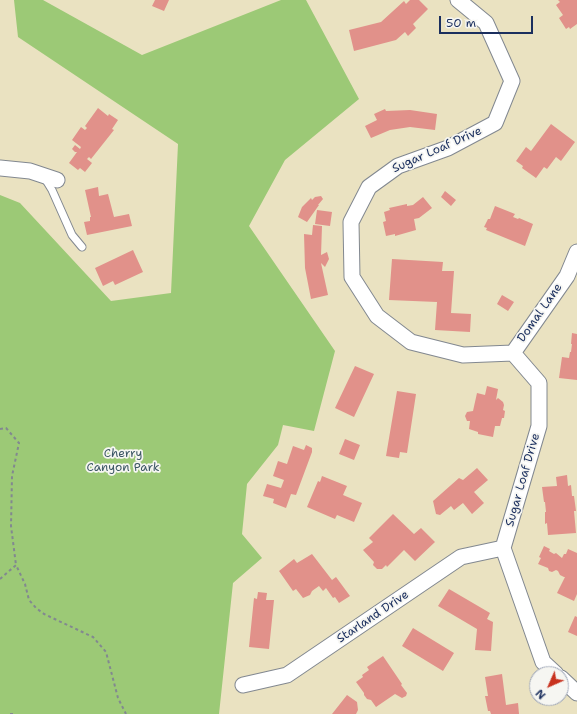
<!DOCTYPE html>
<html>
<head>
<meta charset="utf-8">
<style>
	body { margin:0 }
	#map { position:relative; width:577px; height:714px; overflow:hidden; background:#eae2c1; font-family:"Shantell Sans",sans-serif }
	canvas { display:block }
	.north { position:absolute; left:529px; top:666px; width:40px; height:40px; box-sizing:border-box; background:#f6f6f2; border:1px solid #9ea6b7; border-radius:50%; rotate:225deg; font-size:11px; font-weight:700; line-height:16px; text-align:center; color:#1b2f5e }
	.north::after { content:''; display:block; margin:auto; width:14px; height:18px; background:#c8321e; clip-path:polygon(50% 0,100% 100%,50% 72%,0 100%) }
	.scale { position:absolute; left:439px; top:16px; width:94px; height:18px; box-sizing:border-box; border:2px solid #1b2f5e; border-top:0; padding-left:5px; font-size:12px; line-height:14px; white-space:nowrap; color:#1b2f5e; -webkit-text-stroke:3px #f6f6f2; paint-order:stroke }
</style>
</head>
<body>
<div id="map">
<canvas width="577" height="714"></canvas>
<div class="north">N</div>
<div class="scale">50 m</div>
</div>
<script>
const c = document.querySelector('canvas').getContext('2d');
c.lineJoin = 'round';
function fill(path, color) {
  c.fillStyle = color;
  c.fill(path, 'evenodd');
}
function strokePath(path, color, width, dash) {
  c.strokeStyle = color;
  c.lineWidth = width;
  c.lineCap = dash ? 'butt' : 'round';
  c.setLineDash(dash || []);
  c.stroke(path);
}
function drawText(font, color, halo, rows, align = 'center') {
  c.font = font + ' "Shantell Sans",sans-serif';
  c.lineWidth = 3.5;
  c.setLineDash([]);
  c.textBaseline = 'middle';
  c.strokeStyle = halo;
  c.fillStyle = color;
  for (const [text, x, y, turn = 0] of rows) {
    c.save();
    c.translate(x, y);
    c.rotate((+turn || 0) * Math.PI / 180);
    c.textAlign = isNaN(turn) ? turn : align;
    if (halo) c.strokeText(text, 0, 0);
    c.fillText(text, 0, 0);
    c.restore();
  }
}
const green = new Path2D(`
	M14 0H43L142 55 281 0H306L359 99 285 160 249 226 335 351 314 431 283 425 278 445 247 484 242 534 262 558 233 583 219 714H0V195L20 203 111 301 171 293 178 144 18 37Z`);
const building = new Path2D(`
	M155 0H169L164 11 152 6Z
	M410 0H419L428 9 413 24 416 28 408 36 405 32 396 40 354 51 349 30 381 22 404 1 406 4Z
	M558 0H577V24L570 29 569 27 566 29 559 18 563 15 556 5 560 2Z
	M98 108 108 116 109 114 118 120 112 129 114 130 91 159 89 157 87 159 92 163 85 172 80 168 78 170 69 163 77 152H75L72 149 75 145 80 149 81 147 72 140 81 127 85 130 87 128 85 126Z
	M385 109 386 111 410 110 437 114 435 130 410 127 390 130 371 138 365 126 377 120 374 114Z
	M551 124 575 142 561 161 556 157 547 169 544 167 536 178 522 168 523 166 516 161 526 147 531 151Z
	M98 187 99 196 108 194 114 217 129 214 132 226 87 235 84 222 90 221V217H91L85 190Z
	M445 191 456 200 451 206 441 197Z
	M321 196 323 199 318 205H319L307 222 298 217 302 207 311 198 312 200 315 197Z
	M423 197 432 208 419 218 414 219 416 230 395 236V234L386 236 383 222 386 221 384 212 390 210 389 208 407 204V206L413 205Z
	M495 206 515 214 513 217 518 219 519 218 533 224 525 246 486 230 487 228 484 227 488 219H490Z
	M317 210 332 212 330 226 315 224Z
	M313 225 322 226 321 255 327 252 329 259 325 267 321 263 328 295 311 299 305 268 304 234 312 235Z
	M133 250 143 272 115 285 113 281 103 286 95 268Z
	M392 259 443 262 442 271H454L451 313 471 314 470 332 435 330 437 302 389 300Z
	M502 295 514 302 508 311 497 304Z
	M572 333 577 334V380L559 378 562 357 569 358 570 352H571L572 344H571Z
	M355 366 374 374 354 417 335 408Z
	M487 386 498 389 496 400 498 398 503 402 504 405 503 410 505 411 504 418H502L500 426H495L493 437 478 434V432L469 429 470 421H467L465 416 467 412 473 411 477 393 485 395Z
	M397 391 416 394 407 453 400 452 399 458 386 456Z
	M345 439 360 445 354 460 339 454Z
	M306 445 312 448V452L296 495 291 494 286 508 273 503 274 499 263 496 267 484 281 488 284 480 273 476 278 461 287 464 293 446 304 450Z
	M477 468 488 480 474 492 484 503 472 514 463 503 454 510 451 506 440 515 436 514 433 501 459 478 463 480Z
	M567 475 568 486 571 485 572 496H574L576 511H574L576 533 548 535 547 523 545 524V512H546L545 502H544L542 487 557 486 556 477Z
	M322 476 347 486 343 495 362 503 354 522 337 515 335 519 307 507 318 481 320 482Z
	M393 514 414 534 421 528 435 542 415 561 404 550 387 567 386 565 382 569H377L373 565 374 562 363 550 373 542 369 538Z
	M544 546 550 549 549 551 554 554 556 553 562 558 564 554H566L568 549 577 553V594L574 601 557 593 565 577H564L560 575 558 571 556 570 552 572 549 571 548 568 538 564 541 558 539 557Z
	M312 554 332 580 336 577 350 596 339 603 335 597 333 598 326 588 323 591 319 586 312 591 310 595 303 598 296 589 293 591 279 571 294 559 297 563Z
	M449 589 490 613 487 619 493 622 491 651 475 650 477 629 438 606Z
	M258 592 267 593 266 600H274L269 649 249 647 254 598 257 599Z
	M575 616 577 617V636L568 632Z
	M413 628 454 653 443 671 402 646Z
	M383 656 402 684 401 685 407 693 406 696 402 698 395 694 376 707 371 700 367 699 364 695V693L356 682 363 677 362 675 369 670 367 667Z
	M502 674 506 705 518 703 519 714H491L490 711H488L485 696H488L485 677Z
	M347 695 357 702 358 710 356 714H332Z`);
const path = new Path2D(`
	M0 429 6 428 19 443 12 476 11 526 16 565
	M0 579 16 565 25 584 29 600 36 608 44 614 93 637 106 652 118 698 126 714
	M10 714H13`);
const lane = new Path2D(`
	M44 177 52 190 72 235 82 247`);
const street = new Path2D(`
	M458 0 486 23 512 81 495 123 448 148 398 166 369 187 351 222 352 277 377 316 411 342 463 355 513 353
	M0 168 30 171 57 180
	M513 353 539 383V426L503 548 543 662 556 674
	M513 353 567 276 577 252
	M561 678 577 693
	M243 685 287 675 461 557 503 548`);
const streetNames = [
	["Sugar Loaf Drive",437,150,-24],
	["Domal Lane",540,313,-55],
	["Sugar Loaf Drive",523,480,-74],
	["Starland Drive",373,617,-34]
];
const parkNames = [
	["Cherry",123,454],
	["Canyon Park",123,468]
];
fill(green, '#9cc976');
fill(building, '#e1918a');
strokePath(lane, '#828890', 9);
strokePath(street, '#828890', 17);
strokePath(path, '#828890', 2, [3, 3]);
strokePath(lane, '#fff', 7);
strokePath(street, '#fff', 15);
drawText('12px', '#1b2f5e', '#f6f6f2', streetNames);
drawText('12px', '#3b5664', '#f6f6f2', parkNames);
</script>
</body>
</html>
